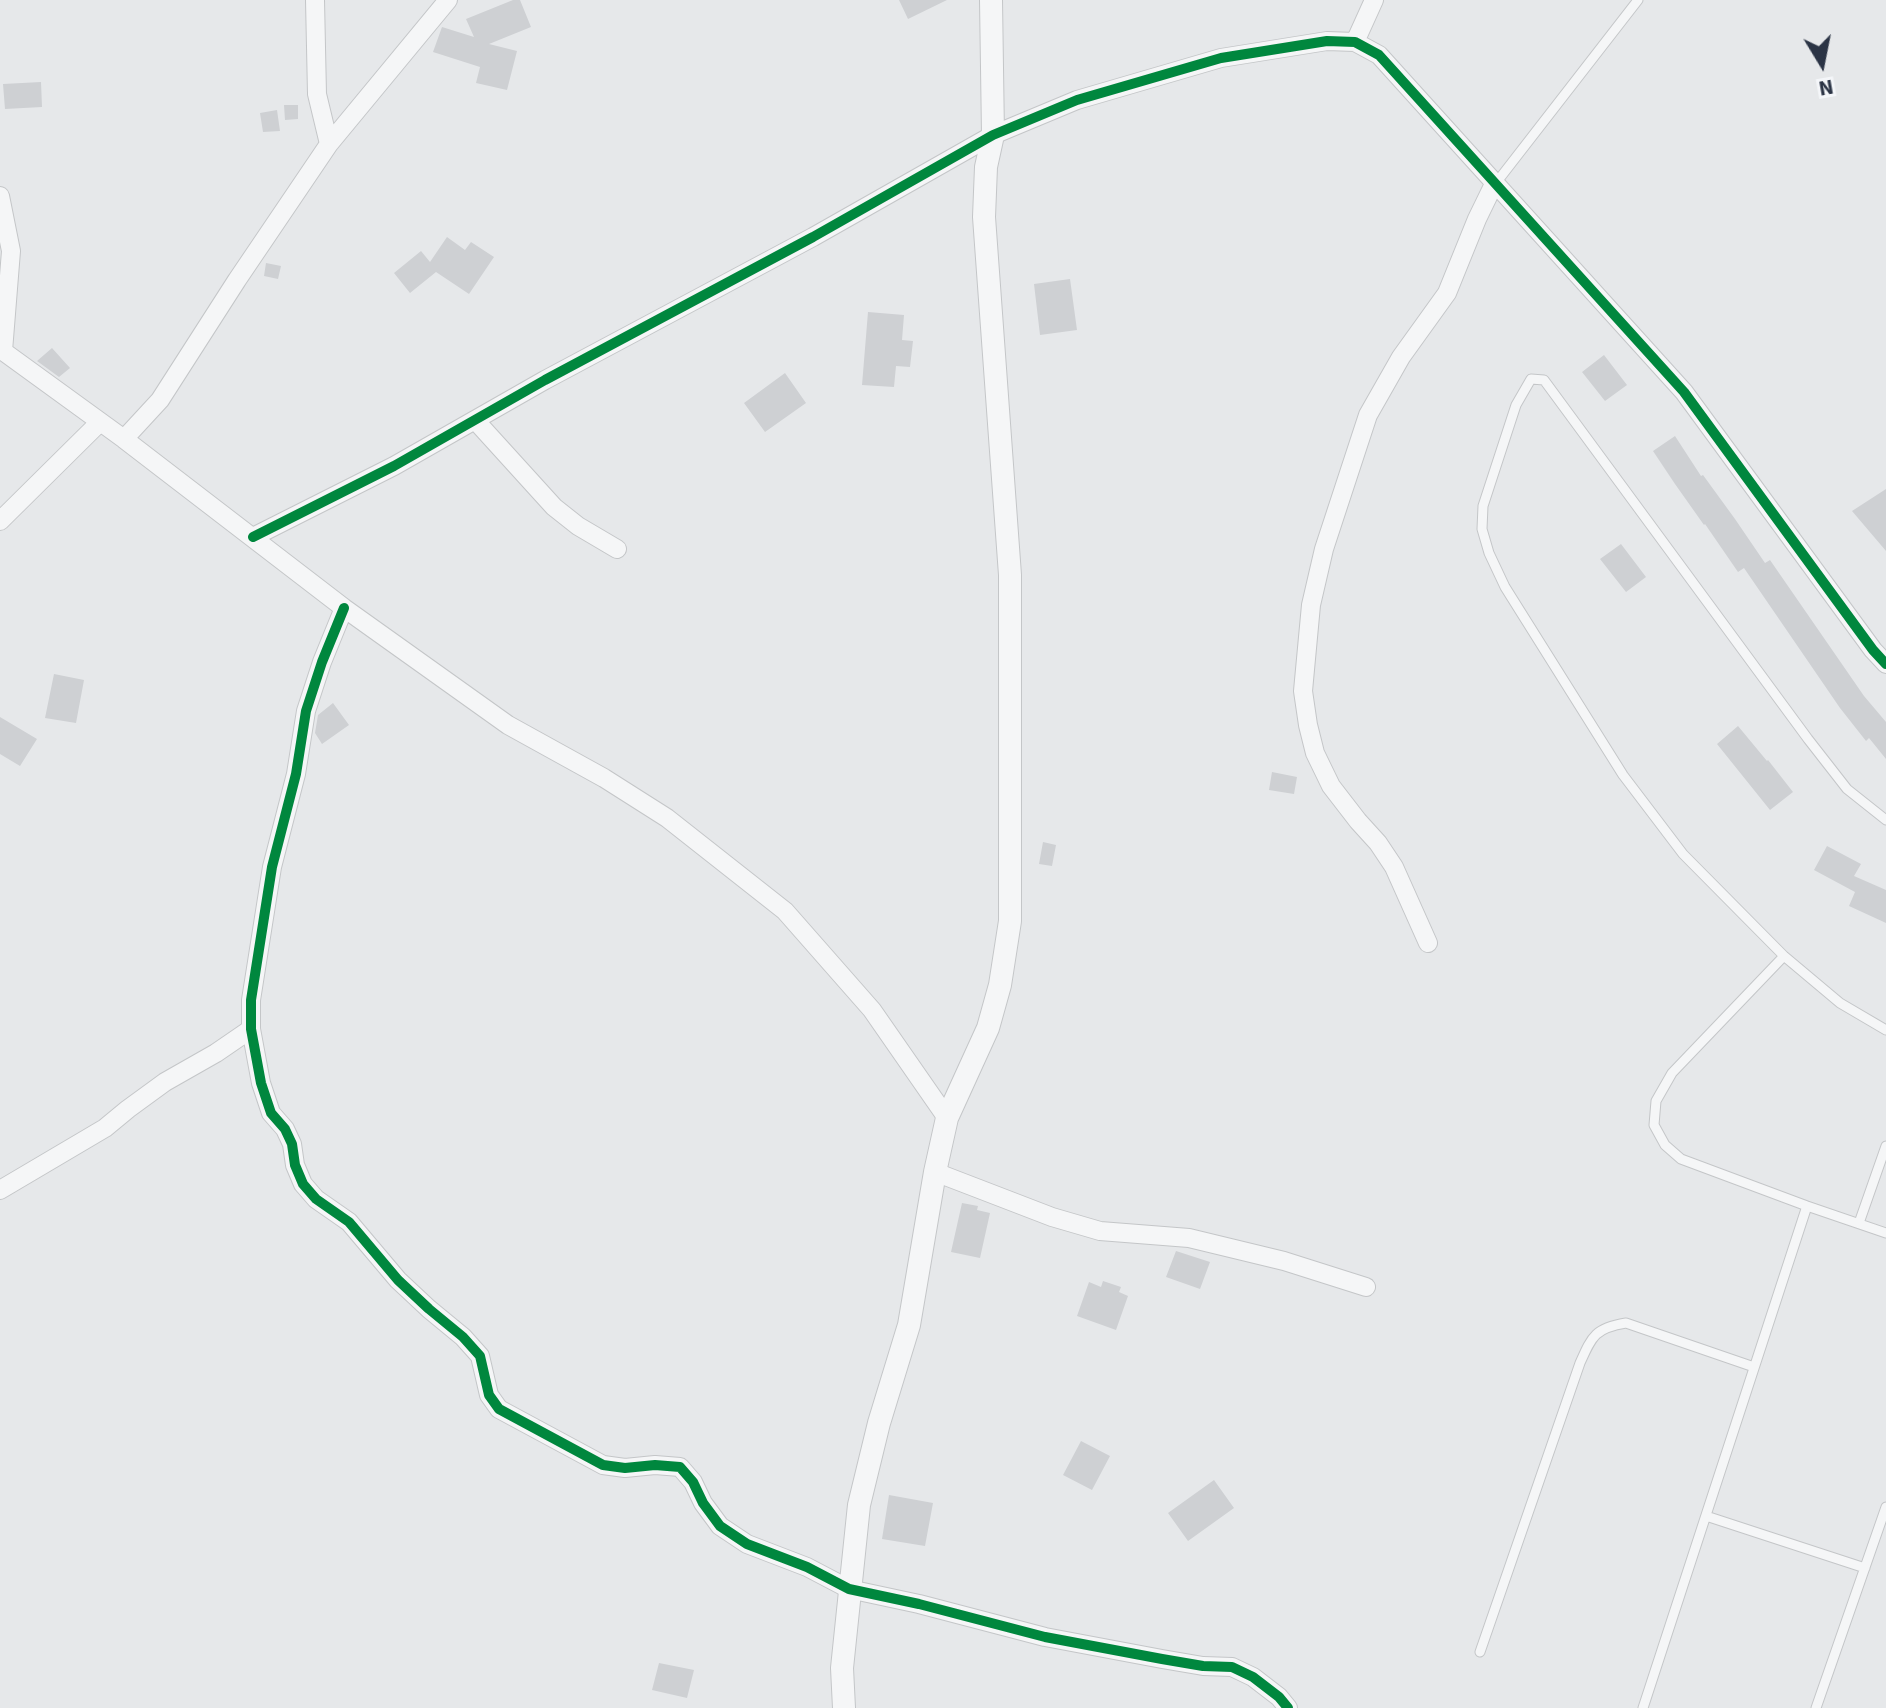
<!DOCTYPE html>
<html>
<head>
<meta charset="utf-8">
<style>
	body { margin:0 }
	#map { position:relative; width:1886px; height:1708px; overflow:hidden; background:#e6e8ea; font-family:"Source Sans 3",sans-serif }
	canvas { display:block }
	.north { position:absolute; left:1782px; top:24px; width:80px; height:80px; -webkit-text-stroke:6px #f4f6f9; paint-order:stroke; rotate:170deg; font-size:22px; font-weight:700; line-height:32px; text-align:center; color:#2b3445 }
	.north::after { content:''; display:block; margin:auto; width:28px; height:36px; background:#2b3445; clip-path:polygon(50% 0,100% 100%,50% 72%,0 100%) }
</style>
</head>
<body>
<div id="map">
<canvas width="1886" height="1708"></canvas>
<div class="north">N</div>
</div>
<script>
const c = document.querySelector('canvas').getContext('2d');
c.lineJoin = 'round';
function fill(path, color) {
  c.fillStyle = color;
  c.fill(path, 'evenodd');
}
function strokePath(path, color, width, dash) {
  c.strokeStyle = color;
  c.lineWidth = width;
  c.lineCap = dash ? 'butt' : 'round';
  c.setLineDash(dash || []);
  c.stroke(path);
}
const building = new Path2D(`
	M513 0H520L531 27 489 44 517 51 507 90 476 83 480 67 433 52 442 27 474 37 466 19Z
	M899 0H947L908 19Z
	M41 82 42 107 5 109 3 84Z
	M284 105H298V119L285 120Z
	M277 110 280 131 263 132 260 113Z
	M447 237 465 250 471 242 494 257 469 294 436 272 410 293 394 273 421 251 430 262Z
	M266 263 281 266 278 279 264 276Z
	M1070 279 1077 330 1040 335 1034 284Z
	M868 312 904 315 902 340 913 341 910 367 896 366 894 387 862 385Z
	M52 348 70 368 59 377 37 361Z
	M1604 355 1627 385 1605 401 1582 372Z
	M785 373 806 403 765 432 744 403Z
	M1675 436 1701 476 1703 475 1735 519 1765 563 1770 560 1864 696 1886 722V759L1869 738 1866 741 1840 708 1744 568 1738 572 1705 524 1704 525 1675 484 1653 451Z
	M1886 489V551L1852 511Z
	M1621 544 1646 577 1626 592 1600 559Z
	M54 674 84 680 76 723 45 718Z
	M333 703 349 725 322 744 315 733 318 715Z
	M0 717 37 739 20 766 0 754Z
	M1738 726 1767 761 1768 760 1793 792 1770 810 1717 744Z
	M1272 772 1297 777 1294 794 1269 790Z
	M1043 842 1056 845 1052 866 1039 864Z
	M1827 846 1861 864 1854 876 1886 890V923L1849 906 1855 892 1814 870Z
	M962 1203 978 1206 977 1210 990 1213 980 1258 951 1252Z
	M1176 1251 1210 1262 1200 1289 1166 1277Z
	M1103 1281 1121 1287 1119 1292 1128 1296 1116 1330 1077 1316 1089 1282 1101 1287Z
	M1081 1441 1110 1456 1092 1490 1063 1475Z
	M1214 1480 1234 1508 1188 1541 1168 1513Z
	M889 1495 933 1503 925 1546 882 1539Z
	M659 1663 694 1670 687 1698 652 1690Z`);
const service = new Path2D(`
	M1496 183 1638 0
	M1886 820 1847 789 1808 739 1544 380 1531 379 1516 405 1483 506 1482 529 1489 553 1505 587 1623 775 1683 854 1784 956 1840 1003 1886 1030
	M1784 956 1672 1073 1656 1101 1654 1125 1665 1145 1681 1159 1807 1206 1886 1233
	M1859 1223 1886 1146
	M1706 1516 1865 1568
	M1480 1652 1580 1363C1592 1336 1595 1328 1626 1323L1754 1367
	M1643 1708 1807 1206
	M1816 1708 1886 1507`);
const minor = new Path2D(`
	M315 0 317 94 329 144
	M1355 42 1374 0
	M0 196 11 251 3 351
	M0 349 124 439 344 608 508 725 604 778 667 818 785 911 872 1010 947 1118
	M475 420 554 507 578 526 617 549
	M124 439 160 400 237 280 329 144 448 0
	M0 521 100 422
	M253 537 394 466 545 380 813 237 993 135 1077 100 1221 58 1327 41 1355 42 1379 55 1684 392 1873 650 1886 664
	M344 608 322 662 306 711 296 774 272 867 251 1000V1029L261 1083 271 1113 285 1129 292 1144 295 1165 303 1184 316 1199 349 1222 398 1280 429 1309 463 1337 480 1356 489 1395 499 1409 603 1465 625 1468 655 1465 680 1467 693 1482 703 1503 720 1526 747 1544 807 1567 849 1589 919 1604 1045 1637 1162 1659 1203 1666 1232 1667 1253 1677 1279 1697 1288 1708
	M1428 943 1394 867 1378 843 1358 821 1331 786 1315 753 1308 725 1303 691 1311 605 1324 549 1368 415 1401 357 1447 293 1477 219 1495 182
	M935 1172 1052 1217 1100 1231 1189 1238 1284 1261 1366 1287
	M0 1190 105 1128 128 1109 165 1082 216 1053 251 1029`);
const tertiary = new Path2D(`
	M844 1708 842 1668 859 1505 879 1423 909 1325 935 1172 947 1118 988 1028 1000 985 1010 921V575L984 217 986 167 993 135 991 0`);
const cycleway = new Path2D(`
	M253 537 394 466 545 380 813 237 993 135 1077 100 1221 58 1327 41 1355 42 1379 55 1684 392 1873 650 1886 664
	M344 608 322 662 306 711 296 774 272 867 251 1000V1029L261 1083 271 1113 285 1129 292 1144 295 1165 303 1184 316 1199 349 1222 398 1280 429 1309 463 1337 480 1356 489 1395 499 1409 603 1465 625 1468 655 1465 680 1467 693 1482 703 1503 720 1526 747 1544 807 1567 849 1589 919 1604 1045 1637 1162 1659 1203 1666 1232 1667 1253 1677 1279 1697 1288 1708`);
fill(building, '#ced0d3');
strokePath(service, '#c4c6c8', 11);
strokePath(minor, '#c4c6c8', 20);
strokePath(tertiary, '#c4c6c8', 24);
strokePath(service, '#f5f6f7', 9);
strokePath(minor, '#f5f6f7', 18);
strokePath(tertiary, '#f5f6f7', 22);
strokePath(cycleway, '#00873e', 10);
</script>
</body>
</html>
